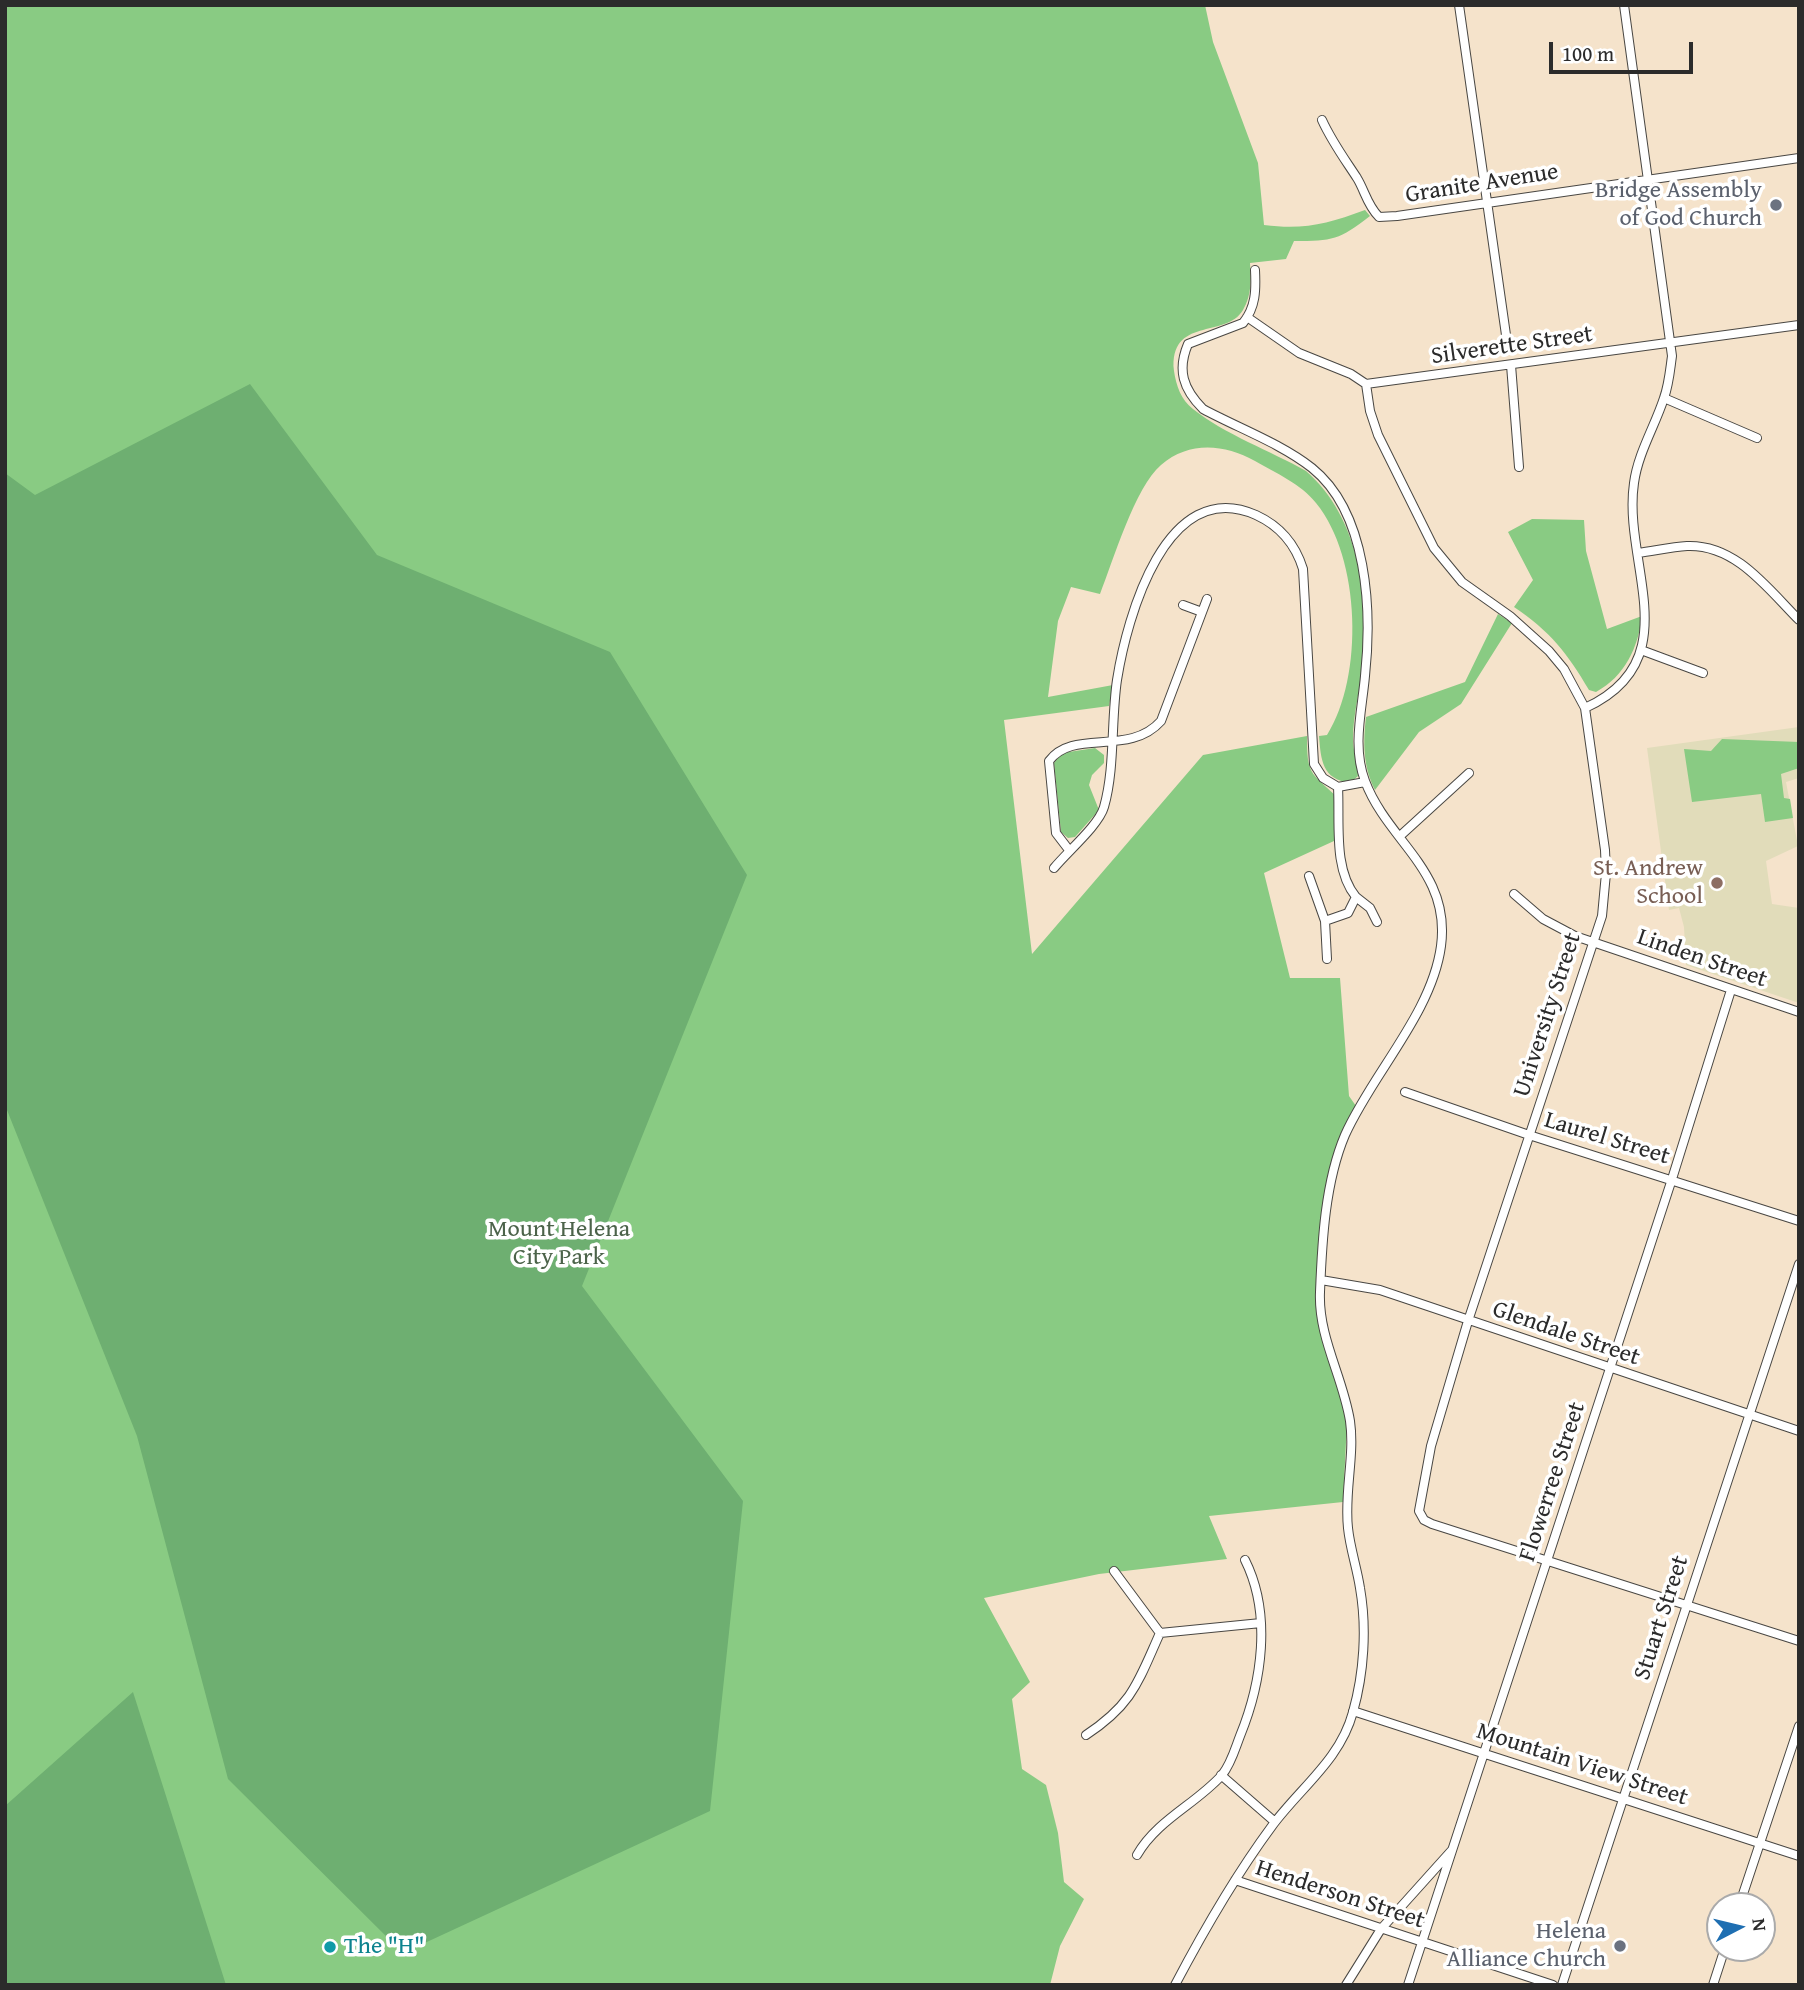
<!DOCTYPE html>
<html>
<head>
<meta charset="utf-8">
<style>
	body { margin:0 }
	#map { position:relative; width:1804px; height:1990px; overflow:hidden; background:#f5e3cb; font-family:"Gentium Book Plus",serif }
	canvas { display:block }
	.frame { position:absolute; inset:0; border:7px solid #2b2b2b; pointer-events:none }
	.north { position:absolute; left:1706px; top:1892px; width:70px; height:70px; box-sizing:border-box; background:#fff; border:2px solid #aaa; border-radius:50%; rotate:83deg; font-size:19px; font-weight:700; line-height:28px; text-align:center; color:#2b2b2b }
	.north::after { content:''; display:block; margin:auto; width:24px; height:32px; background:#1f6fb2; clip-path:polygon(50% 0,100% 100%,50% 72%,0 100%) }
	.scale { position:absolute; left:1549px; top:42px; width:144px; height:32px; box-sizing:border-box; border:4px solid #2b2b2b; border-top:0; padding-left:9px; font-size:21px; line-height:24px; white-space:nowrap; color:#2b2b2b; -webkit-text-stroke:5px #fff; paint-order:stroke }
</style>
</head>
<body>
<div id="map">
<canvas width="1804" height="1990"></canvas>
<div class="frame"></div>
<div class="north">N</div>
<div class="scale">100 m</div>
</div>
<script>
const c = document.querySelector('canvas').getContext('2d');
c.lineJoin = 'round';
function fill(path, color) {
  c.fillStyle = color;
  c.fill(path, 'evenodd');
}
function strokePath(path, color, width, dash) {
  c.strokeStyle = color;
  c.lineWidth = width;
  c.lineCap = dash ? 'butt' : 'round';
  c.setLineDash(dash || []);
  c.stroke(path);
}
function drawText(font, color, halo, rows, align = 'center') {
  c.font = font + ' "Gentium Book Plus",serif';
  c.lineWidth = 7;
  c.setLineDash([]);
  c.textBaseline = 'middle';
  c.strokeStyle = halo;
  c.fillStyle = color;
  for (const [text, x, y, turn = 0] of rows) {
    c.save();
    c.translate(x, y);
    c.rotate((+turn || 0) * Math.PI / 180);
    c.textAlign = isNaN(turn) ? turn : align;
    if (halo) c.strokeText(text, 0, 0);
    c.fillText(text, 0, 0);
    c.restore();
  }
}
const built = new Path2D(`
	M1799 727V778L1786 782 1798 846 1766 861 1772 904 1799 908V1003L1686 965 1684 927 1679 908 1669 910 1647 748Z`);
const green = new Path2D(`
	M5 5H1205L1213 42 1258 163 1264 225C1304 230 1327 224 1365 210L1370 216C1339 240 1333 241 1294 241L1286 259 1250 263C1251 279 1252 295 1243 310 1226 339 1169 316 1174 371 1176 385 1181 400 1193 409 1224 434 1271 451 1306 471 1360 518 1369 598 1363 665 1360 689 1353 715 1353 739 1353 752 1358 764 1358 776L1350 783C1322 779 1321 760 1319 736L1327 735C1364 677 1361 558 1316 503 1301 484 1276 473 1255 461 1224 444 1189 441 1161 465 1135 487 1113 561 1100 594L1071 587 1058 621 1048 697 1113 685 1109 706 1004 720 1032 954 1203 755 1307 736C1307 774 1310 772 1336 796L1334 841 1264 873 1290 978H1340L1349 1096 1356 1106 1341 1134 1330 1169 1316 1289 1319 1316 1347 1422 1343 1502 1209 1516 1227 1559 1099 1574 984 1598 1030 1682 1012 1699 1022 1769 1046 1785 1058 1833 1064 1882 1084 1899 1060 1946 1050 1985H5Z
	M1532 519 1584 520 1586 551 1607 629 1642 616C1638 648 1625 676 1596 692L1589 690C1568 654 1550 631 1514 607L1533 580 1508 532Z
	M1498 614 1512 623 1461 704 1419 732 1375 790C1363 766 1363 743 1366 717L1465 682Z
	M1722 739 1799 742V768L1781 774 1784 798 1790 799 1793 818 1765 822 1761 794 1692 802 1684 749 1711 751Z
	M1095 748 1104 755V763L1092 775 1089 785 1099 810 1075 837 1068 838 1061 832 1054 763 1062 753Z`);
const forest = new Path2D(`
	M250 384 377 555 610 652 747 875 582 1286 743 1501 710 1811 403 1953 228 1779 137 1436 5 1105V473L35 495Z
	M133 1692 226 1985H5V1806Z`);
const street = new Path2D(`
	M1459 5 1508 349
	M1322 120C1332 142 1344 158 1357 178 1365 191 1367 205 1379 217L1397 216 1799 158
	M1247 317 1299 353 1351 374 1366 384 1799 325
	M1511 365 1519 467
	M1366 384 1370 411 1378 435 1434 548 1462 582 1510 616 1549 651 1564 669 1585 708 1605 850 1606 873 1602 916 1468 1321 1431 1446 1419 1511 1424 1520 1432 1524 1799 1641
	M1664 398 1757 438
	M1638 553C1654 551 1671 547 1687 546 1736 544 1768 589 1799 620
	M1183 605 1202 612
	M1641 650 1703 673
	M1585 708C1690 660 1622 564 1634 483 1638 453 1655 426 1664 398 1669 384 1670 370 1672 356L1624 5
	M1400 836 1469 773
	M1069 850 1056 833 1049 761C1073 728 1129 757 1161 721L1207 599
	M1054 868C1067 852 1099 825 1104 807 1115 769 1111 720 1117 680 1127 617 1166 475 1256 515 1280 526 1295 543 1303 569L1314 764 1323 778 1338 787 1365 782
	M1309 876 1325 921 1327 959
	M1514 894 1543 919 1575 936 1799 1012
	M1356 897 1370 908 1377 922
	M1325 921 1348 913 1356 897C1333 869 1340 823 1338 787
	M1405 1092 1529 1135 1799 1221
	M1321 1280 1380 1290 1799 1431
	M1160 1633 1261 1623
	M1353 1711 1799 1856
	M1086 1735C1133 1704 1138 1682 1160 1633L1114 1571
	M1221 1775 1275 1822
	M1137 1855C1157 1820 1196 1804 1222 1775 1231 1764 1235 1749 1240 1736 1262 1682 1272 1614 1245 1560
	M1235 1880 1553 1985
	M1739 1906 1799 1726
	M1175 1985C1204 1930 1235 1876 1272 1826 1301 1787 1340 1760 1353 1712 1364 1673 1367 1628 1360 1588 1357 1568 1350 1548 1348 1528 1344 1492 1355 1456 1350 1421 1343 1377 1318 1337 1320 1292 1322 1242 1325 1182 1345 1135 1372 1074 1432 1013 1441 946 1451 871 1388 842 1365 781 1352 747 1362 710 1365 676 1372 611 1368 513 1312 468 1280 443 1238 428 1203 409 1183 389 1177 370 1188 344L1243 323C1256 307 1256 290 1255 270
	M1346 1985 1381 1929 1452 1850
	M1408 1985 1672 1179 1731 990
	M1562 1985 1799 1264
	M1713 1985 1725 1948`);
const markers = [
	[1776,205,7,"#6b7280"],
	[1717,883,7,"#8d6e63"],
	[1620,1946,7,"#6b7280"],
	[330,1947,7,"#0f9aa8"]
];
const streetNames = [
	["Granite Avenue",1482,184,-9],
	["Silverette Street",1512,346,-8],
	["Linden Street",1702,959,19],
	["University Street",1548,1015,-72],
	["Laurel Street",1607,1139,17],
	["Glendale Street",1566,1334,19],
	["Flowerree Street",1553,1482,-72],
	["Stuart Street",1662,1618,-72],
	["Mountain View Street",1582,1765,18],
	["Henderson Street",1340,1895,18]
];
const worshipNames = [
	["Bridge Assembly",1762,191],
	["of God Church",1762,219],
	["Helena",1606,1932],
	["Alliance Church",1606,1960]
];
const educationNames = [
	["St. Andrew",1703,869],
	["School",1703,897]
];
const parkNames = [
	["Mount Helena",559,1230],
	["City Park",559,1258]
];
const cultureNames = [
	["The \"H\"",344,1947]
];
fill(built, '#e1dcba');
fill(green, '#89cb83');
fill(forest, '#6eaf71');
strokePath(street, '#494743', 10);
strokePath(street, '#fff', 8);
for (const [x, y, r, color] of markers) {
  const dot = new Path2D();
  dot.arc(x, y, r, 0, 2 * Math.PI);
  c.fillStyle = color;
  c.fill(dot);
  strokePath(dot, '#fff', 2.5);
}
drawText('24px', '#2b2b2b', '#fff', streetNames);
drawText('24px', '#5b616d', '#fff', worshipNames, 'right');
drawText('24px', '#785e54', '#fff', educationNames, 'right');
drawText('24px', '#4c634a', '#fff', parkNames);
drawText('24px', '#0d838f', '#fff', cultureNames, 'left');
</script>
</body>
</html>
